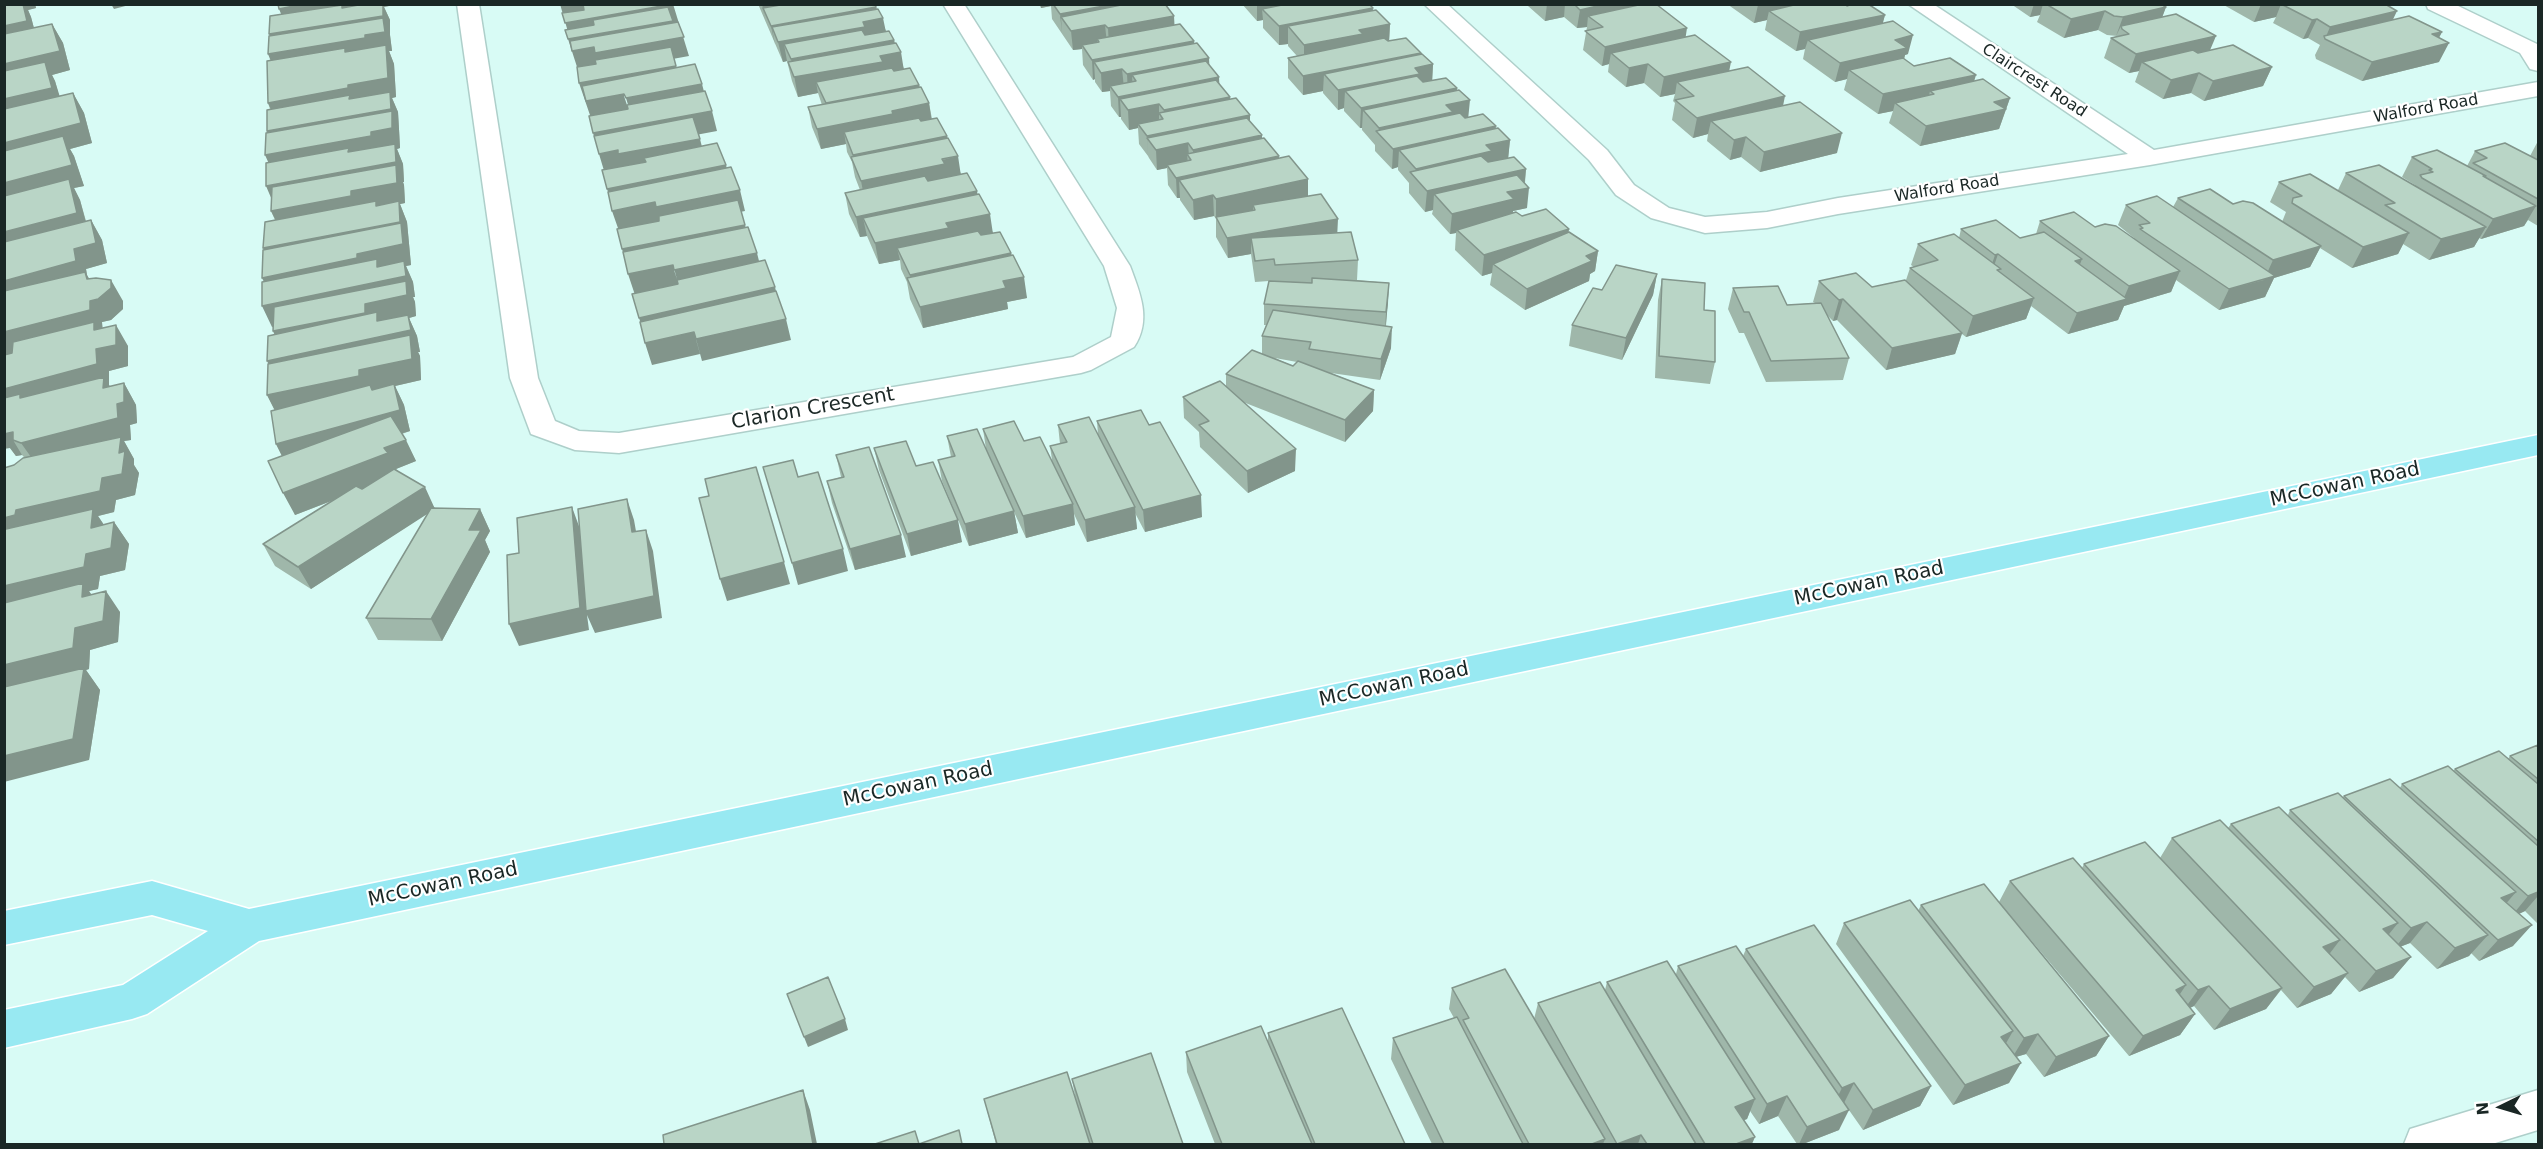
<!DOCTYPE html>
<html>
<head>
<meta charset="utf-8">
<style>
	body { margin:0 }
	#map { position:relative; width:2543px; height:1149px; overflow:hidden; background:#d8fbf5; font-family:"DejaVu Sans",sans-serif }
	canvas { display:block }
	.frame { position:absolute; inset:0; border:6px solid #1a2725; pointer-events:none }
	.north { position:absolute; left:2471px; top:1077px; width:60px; height:60px; -webkit-text-stroke:4px #fff; paint-order:stroke; rotate:265deg; font-size:16px; font-weight:700; line-height:24px; text-align:center; color:#1a2725 }
	.north::after { content:''; display:block; margin:auto; width:21px; height:27px; background:#1a2725; clip-path:polygon(50% 0,100% 100%,50% 72%,0 100%) }
</style>
</head>
<body>
<div id="map">
<canvas width="2543" height="1149"></canvas>
<div class="frame"></div>
<div class="north">N</div>
</div>
<script>
const c = document.querySelector('canvas').getContext('2d');
c.lineJoin = 'round';
function strokePath(path, color, width, dash) {
  c.strokeStyle = color;
  c.lineWidth = width;
  c.lineCap = dash ? 'butt' : 'round';
  c.setLineDash(dash || []);
  c.stroke(path);
}
function fill(path, color) {
  c.fillStyle = color;
  c.fill(path, 'evenodd');
}
function drawText(font, color, halo, rows, align = 'center') {
  c.font = font + ' "DejaVu Sans",sans-serif';
  c.lineWidth = 4.5;
  c.setLineDash([]);
  c.textBaseline = 'middle';
  c.strokeStyle = halo;
  c.fillStyle = color;
  for (const [text, x, y, turn = 0] of rows) {
    c.save();
    c.translate(x, y);
    c.rotate((+turn || 0) * Math.PI / 180);
    c.textAlign = isNaN(turn) ? turn : align;
    if (halo) c.strokeText(text, 0, 0);
    c.fillText(text, 0, 0);
    c.restore();
  }
}
const minor = new Path2D(`
	M457 4H479L538 378 555 421 579 431 619 433 1073 357 1111 337 1117 308 1104 266 943 4H964L1130 266C1140 293 1152 320 1134 347L1091 370 1081 373 619 453 575 450 531 434 510 378Z
	M1424 4H1447L1607 150 1634 185 1669 208 1705 217 1767 212 1838 198 2128 154 1908 4H1933L2154 150 2538 82V96L2150 165 1838 214 1767 228 1705 233 1651 218 1616 195 1589 160Z
	M2426 4H2454L2537 44 2538 71 2530 69 2520 53 2428 9Z
	M2538 1090V1130L2492 1144H2404L2410 1129Z`);
const major = new Path2D(`
	M2538 435V455L259 941 147 1014 132 1019 4 1048V1010L123 985 208 931 152 915 4 945V911L152 881 249 909Z`);
const wall = new Path2D(`
	M4 4H35L36 8 28 10 31 17 34 28 52 24 63 43 70 70 52 75 55 81 59 96 73 93 84 113 92 143 70 149 74 156 84 186 74 188 80 200 86 221 91 220 102 240 107 263 86 269 87 275 89 279 123 301V309L111 320 102 322V328L128 346V366L109 371V385L110 387 124 383 136 405 137 423 130 425 131 440 124 441 134 459V465L139 473 135 495 116 500 114 512 98 516 104 525 114 522 129 544 125 570 100 576 98 589 89 591 91 594 120 612 118 642 90 650 89 669 86 670 100 690 89 760 14 465 25 458 22 455 16 456 10 448Z
	M758 4H875L886 31 894 40 904 69 919 85 929 103 932 119 947 138 961 174 977 195 993 233 1011 253 1027 298 1007 302 1008 309 923 328 910 299 907 282 901 269 900 260 879 264 867 236 860 237 849 214 845 193 860 190 855 177 852 162 847 152 846 144 821 149 812 127 808 107 822 105 818 93 798 97 792 81 787 61 783 62Z
	M1039 4H1165L1174 16V25L1194 41V43L1210 66 1219 77V84L1230 99 1262 135V138L1279 159 1358 260 1357 280 1389 283 1386 326 1391 348 1380 380 1331 373 1374 390 1373 411 1345 442 1243 402 1295 471 1248 493 1200 447 1199 432 1184 418 1183 397 1226 386V374L1262 354V336L1266 325H1264V304L1269 281 1255 282 1251 254 1228 258 1216 237V219L1214 216 1194 220 1180 200V198H1177L1168 185 1167 168 1157 170 1149 158 1148 156 1139 144 1138 128 1129 130 1121 119V117H1119L1111 106 1110 91 1102 92 1095 82V79L1093 80 1083 65 1082 49 1073 50 1052 19 1051 6 1041 8ZM1275 358 1297 362 1293 366Z
	M1242 4H1369L1373 11 1390 24 1389 41 1421 53V54L1433 64 1432 81 1457 88V90L1468 118 1496 129 1510 140 1508 158 1526 169 1525 183 1527 208 1513 211 1512 213 1522 216 1569 229 1568 232 1598 251 1595 271 1590 274 1589 281 1525 310 1490 285 1492 273 1482 276 1455 250 1456 233 1450 234 1432 214 1433 210 1425 212 1409 193V183L1398 170V167L1392 169 1375 151V145L1362 130V128H1360L1344 111V108L1338 110 1323 93V91L1303 95 1288 78V58L1297 56 1288 46V44L1279 45 1263 28V20L1257 21Z
	M1528 4H1656L1686 37 1730 71 1783 106 1837 153 1760 172 1741 157 1730 160 1707 141 1708 134 1693 138 1672 120 1675 103 1673 101 1675 94 1660 97 1644 83 1626 87 1608 72 1609 64 1602 66 1583 50 1587 27 1577 28 1564 17 1545 21 1528 6Z
	M1727 4H1844L1885 15 1882 24 1908 54 1905 55 1904 59 1914 66 1974 81 2010 98 1999 129 1920 146 1889 123 1893 111 1878 114 1844 90 1847 79 1835 82 1803 59 1805 49 1796 51 1765 30 1767 20 1754 23Z
	M2011 4H2161L2166 7 2162 17 2210 50 2272 67 2263 86 2204 101 2191 93 2163 99 2135 82 2139 71 2129 73 2104 58 2111 38 2117 36 2107 35 2098 30 2064 38 2037 22 2040 15 2030 17Z
	M2222 4H2385L2393 19 2442 32 2439 38V62L2362 81 2316 59 2315 55 2320 45 2308 38 2303 39 2273 23 2276 17 2254 22Z
	M389 6 384 7 390 20V35L392 51H389L394 64 396 97 392 98 398 112 399 129 400 148 397 149 403 164 404 182H403L404 185 405 203 400 204 407 222 411 265 406 266 413 282 415 297H413L415 302 416 316 409 318 417 336 420 352H418L420 356 421 380 395 386 404 405 410 431 402 434 416 461 396 469 435 508 480 509 490 531 485 540 490 552 442 641 378 640 366 618 429 512 311 589 275 566 263 544 334 500 295 515 282 456 276 444 275 410 267 395 274 334 264 282V250L275 220 271 211 272 199 267 131 270 109 268 103 271 60 270 36 281 15Z
	M2538 141V226L2528 220 2524 226 2481 239 2479 238 2474 247 2429 260 2403 244 2398 254 2352 268 2320 248 2310 267 2274 278 2265 297 2219 310 2176 280 2171 292 2124 306 2118 320 2068 334 2031 306 2026 319 1966 337 1962 334 1955 354 1886 370 1837 320 1833 321 1827 315 1849 358 1843 380 1766 382 1744 333H1739L1728 309 1733 288 1787 305 1815 303 1813 302 1819 281 1872 287 1906 280 1910 268 1914 267 1911 265 1918 244 1959 238 1961 229 2020 238 2036 234 2040 221 2095 227 2134 239V238L2118 225 2126 205 2173 207 2178 198 2233 204 2282 222 2286 212 2270 202 2279 182 2338 190 2346 173 2415 185 2402 177 2412 157 2467 166 2475 151 2530 156Z
	M1657 274 1653 295 1622 360 1569 346 1572 325 1602 290Z
	M1662 279 1715 362 1710 384 1655 378 1658 300Z
	M1097 421 1202 517 1145 532 1135 513 1137 529 1087 542 1074 514 1075 525 1026 538 1014 512 1018 533 969 546 942 481 938 460 951 457 947 436 986 449 983 429 1052 460 1050 446 1060 444 1058 425 1098 435Z
	M874 448 916 466 962 542 911 556 879 470Z
	M836 455 906 557 855 570 832 503 827 481 841 477Z
	M2538 745V924L2525 911 2519 914 2513 946 2479 961 2471 953 2469 956 2437 969 2410 943 2400 947 2411 957 2393 978 2359 992 2345 977 2331 994 2297 1008 2281 990 2266 1009 2214 1030 2194 1006 2190 1008 2195 1014 2180 1035 2129 1056 2013 919 2109 1036 2096 1056 2044 1077 2026 1054 2016 1057 2009 1083 1953 1105 1836 944 1844 923 1918 911 1921 905 1999 902 2010 881 2082 868 2084 864 2160 858 2172 838 2228 828 2231 824 2288 815 2290 810 2342 798 2344 796 2400 788 2402 784 2453 771 2455 769 2508 759 2510 756Z
	M1746 949 1931 1086 1920 1106 1863 1130 1844 1103 1839 1130 1803 1144H1797L1778 1116 1759 1124 1750 1111 1747 1119 1744 1120 1752 1144H1432L1391 1059 1393 1038 1454 1018 1449 1009 1452 988 1534 1019 1538 1003 1605 990 1607 982 1676 974 1678 966 1743 956Z
	M1268 1033 1405 1144H1215L1187 1072 1186 1052 1268 1041Z
	M1072 1079 1183 1144H996L984 1099 1075 1096Z`);
const shadedWall = new Path2D(`
	M4 4H35L36 8 28 10 31 17 37 40 4 47Z
	M111 4H133L114 9Z
	M286 4H388L389 6 384 7 390 20V35L392 51H389L394 64 396 97 392 98 398 112 399 129 400 148 397 149 403 164 404 182H403L404 185 405 203 400 204 407 222 411 265 406 266 413 282 415 297H413L415 302 416 316 409 318 417 336 420 352H418L420 356 421 380 395 386 404 405 410 431 287 466 276 444 278 417 267 395 278 383 267 361 284 353 273 331 365 308 272 327 262 306 272 298 262 278 273 269 263 248 281 231 271 211 275 207 266 186 274 175 265 155 276 151 267 131 277 122 268 103 276 74 268 54 277 53 269 34 287 28 279 9Z
	M560 4H673L689 56 601 72 578 70 568 39H570Z
	M762 4H851L763 8 766 23Z
	M1041 4H1051V6L1041 8Z
	M1115 4H1154L1105 25 1107 44 1099 42 1097 39V46L1082 45V49L1073 50 1071 31 1061 17 1062 33 1060 14Z
	M1257 4H1326L1262 9 1263 20 1257 21Z
	M1547 4H1565L1564 17 1545 21Z
	M1606 4H1646L1588 16 1587 27 1577 28 1580 10Z
	M1802 4 1769 11 1767 20 1754 23 1758 5Z
	M2034 4H2043L2040 15 2030 17Z
	M2261 4H2281L2276 17 2254 22Z
	M876 7 878 19 883 18 887 37 894 40 896 53 901 52 904 71 816 82 818 93 798 97 791 59 784 44 787 61 783 62 778 42 772 27 775 45 771 26Z
	M2166 7 2159 26H2121L2116 36 2123 17Z
	M1373 8 1372 27 1288 26V44L1279 45V26Z
	M2105 11 2098 30 2064 38 2071 19Z
	M2397 11 2388 30 2325 39 2330 27Z
	M1885 15 1880 34 1808 40 1805 49 1796 51 1800 32Z
	M1174 16 1175 34 1109 47 1108 28Z
	M2317 19 2308 38 2303 39 2312 20Z
	M52 24 63 43 70 70 52 75 55 81 63 107 4 121V64Z
	M1390 24 1389 43 1304 64V45L1359 30Z
	M1687 28 1684 48 1611 53 1609 64 1602 66 1605 47Z
	M2442 32 2434 46 2449 43 2439 62 2362 81 2372 62 2432 34Z
	M1913 35 1908 54 1905 55 1902 67 1849 70 1847 79 1835 82 1840 63 1895 40Z
	M2216 36 2208 55 2142 62 2139 71 2129 73 2136 54Z
	M1194 41 1195 60 1122 69 1124 88 1110 86V91L1102 92 1101 73 1094 62 1095 79 1093 80 1092 60Z
	M1421 53 1420 67 1433 64 1432 84 1345 91 1344 108 1338 110V90L1324 74 1323 91 1303 95V76Z
	M1209 58 1210 78 1136 81 1132 75 1133 93 1128 94 1127 74Z
	M1731 62 1727 82H1677L1675 94 1660 97 1664 77Z
	M1648 64 1644 83 1626 87 1629 68Z
	M676 66 681 86 624 96 630 114 592 121 579 83Z
	M2272 67 2263 86 2204 101 2213 81Z
	M2199 73 2191 93 2163 99 2171 80Z
	M1976 75 1970 95 1930 91 1927 104 1895 103 1893 111 1878 114 1883 94Z
	M1219 77 1220 97 1159 104V124H1138V128L1129 130 1128 110 1120 99 1121 117H1119L1118 97Z
	M702 84 707 103 632 118 626 98Z
	M919 85 922 104 830 122 826 103Z
	M1457 88 1455 103 1470 100 1468 120 1378 133 1379 128 1363 110 1362 128H1360L1361 108Z
	M73 93 84 113 92 143 70 149 74 156 84 186 74 188 80 200 89 234 4 256V143Z
	M1785 96 1781 116 1711 121 1708 134 1693 138 1697 118Z
	M1230 97 1231 116 1165 130 1164 110Z
	M2010 98 1999 129 1920 146 1926 126 1994 102Z
	M929 103 932 123 844 132 846 144 821 149 817 129 892 111Z
	M712 111 717 131 599 153 593 133Z
	M1250 115V135L1188 143 1189 156 1187 154 1188 164 1167 165V168L1157 170 1156 150 1147 138 1148 156 1147 136Z
	M1496 126 1494 144 1510 140 1508 160 1415 178 1416 169 1399 150 1398 167 1392 169 1393 149Z
	M1842 133 1837 153 1760 172 1764 152Z
	M1262 135V155L1194 170 1193 150Z
	M947 136 950 156 856 170 853 155Z
	M1746 137 1741 157 1730 160 1734 140Z
	M700 139 705 159 605 174 599 154 618 150Z
	M958 156 961 176 865 201 861 181Z
	M1279 156V176L1179 180 1180 198H1177L1176 178Z
	M726 165 731 186 614 209 607 189Z
	M1526 169 1524 189 1529 188 1527 208 1513 211 1512 220 1457 230 1456 233 1450 234 1452 214 1434 194 1433 210 1425 212 1427 191Z
	M1308 179V200L1253 205V212L1216 218V199Z
	M740 190 745 211 662 228 619 231 612 211 655 202Z
	M977 191 980 211 863 218 867 236 860 237 856 217Z
	M1213 195 1214 216 1194 220 1193 200Z
	M2536 206 2524 226 2481 239 2493 219Z
	M990 214 993 234 897 248 900 260 879 264 875 243 946 223Z
	M1338 219 1337 239 1251 238V254L1228 258 1227 238Z
	M91 220 102 240 107 263 86 269 87 275 97 293 111 280 123 301V309L111 320 102 322 103 331 116 325 128 346V366L109 371V385L117 398 4 414V281L74 249Z
	M745 225 750 246 628 270 622 249Z
	M2486 227 2474 247 2429 260 2441 239Z
	M1569 229 1566 250 1493 264 1492 273 1482 276 1484 255Z
	M2409 233 2398 254 2352 268 2363 247Z
	M2321 246 2310 267 2274 278 2265 297 2219 310 2229 289 2264 280 2273 260Z
	M1598 251 1595 271 1590 274 1589 281 1525 310 1527 289 1586 256Z
	M757 253 762 273 681 291 674 270Z
	M1011 253 1014 273 913 292 910 275Z
	M1998 254 1991 275 1988 276 1995 255Z
	M2082 259 2074 280 2075 261Z
	M673 265 679 286 635 295 628 274Z
	M2180 271 2171 292 2124 306 2118 320 2068 334 2077 313 2123 300 2129 286Z
	M1657 274 1653 295 1622 360 1626 338Z
	M1024 277 1027 298 1007 302 1008 309 923 328 920 307 1003 281Z
	M1389 283 1388 303 1385 333 1386 312Z
	M775 287 780 308 646 339 639 318Z
	M2034 298 2026 319 1966 337 1973 316Z
	M1843 299 1837 320 1833 321 1839 300Z
	M786 319 791 340 702 361 696 339Z
	M1392 327 1391 348 1380 380 1381 359Z
	M694 332 700 354 652 365 645 343Z
	M1962 333 1955 354 1886 370 1892 348Z
	M124 383 136 405 137 423 130 425 131 440 124 441 134 459V465L139 473 135 495 116 500 114 512 98 516 108 531 114 522 129 544 125 570 100 576 98 589 89 591 98 605 4 611V518L16 510 102 478 36 464 21 443 117 404Z
	M1374 390 1373 411 1345 442V420Z
	M13 432V440L22 455 16 456 10 448 4 449V433Z
	M406 440 416 461 396 469 398 475 295 515 283 493 384 448Z
	M1296 449 1295 471 1248 493 1247 471Z
	M425 487 435 509 311 589 298 567Z
	M1201 495 1202 517 1145 532 1143 510Z
	M627 499 634 520 640 554 632 532Z
	M1073 504 1075 525 1026 538 1023 516Z
	M572 507 580 529 587 611 646 530 653 551 662 618 595 633 587 615 589 630 519 646 509 624Z
	M1135 507 1137 529 1087 542 1085 520Z
	M480 509 490 531 485 540 490 552 442 641 431 619 469 530Z
	M1014 511 1018 533 969 546 965 524Z
	M958 520 962 542 911 556 907 534Z
	M901 535 906 557 855 570 850 549Z
	M843 549 848 571 798 585 792 563Z
	M784 562 790 584 727 601 720 579Z
	M106 591 120 612 118 642 90 650 89 669 86 670 100 690 89 760 4 782V665L75 628Z
	M2516 892 2498 913 2501 898Z
	M2538 892V896L2525 911 2510 918 2528 896Z
	M2427 922 2410 943 2394 949 2411 928Z
	M2398 923 2381 944 2383 929Z
	M2532 925 2513 946 2479 961 2498 940Z
	M2488 935 2469 956 2437 969 2455 948Z
	M2340 940 2324 961 2323 947Z
	M2411 957 2393 978 2359 992 2376 971Z
	M2348 973 2331 994 2297 1008 2314 987Z
	M2186 985 2172 1006 2176 990Z
	M2209 986 2194 1006 2183 1011 2198 990Z
	M2282 988 2266 1009 2214 1030 2230 1009Z
	M2195 1014 2180 1035 2129 1056 2143 1036Z
	M845 1019 848 1030 808 1047 804 1037Z
	M2013 1031 2001 1052V1037Z
	M2038 1034 2026 1054 2012 1058 2024 1038Z
	M2109 1036 2096 1056 2044 1077 2056 1057Z
	M2021 1063 2009 1083 1953 1105 1965 1085Z
	M1854 1083 1844 1103 1832 1108 1842 1088Z
	M1931 1086 1920 1106 1863 1130 1873 1110Z
	M803 1090 810 1110 817 1144H813Z
	M1787 1096 1778 1116 1759 1124 1767 1104Z
	M1755 1099 1747 1119 1727 1127 1735 1107Z
	M1849 1110 1839 1130 1803 1144H1799L1807 1127Z
	M1641 1135 1638 1144H1617Z
	M1755 1137 1752 1144H1736Z
	M1605 1139 1603 1144H1592Z`);
const building = new Path2D(`
	M4 4H23L27 21 4 26Z
	M278 4H303L279 9Z
	M364 4H383V16L269 34 270 16 342 5V8Z
	M583 4H673L565 23 562 13 584 10Z
	M786 4H875L876 7 771 26 763 8Z
	M1053 4H1115L1060 14Z
	M1126 4H1165L1174 16 1108 28 1105 25 1071 31 1061 17Z
	M1287 4H1369L1373 8 1279 26 1262 9Z
	M1574 4H1606L1580 10Z
	M1643 4H1656L1687 28 1605 47 1585 31 1603 27 1588 16Z
	M1798 4H1844L1847 6 1852 4H1868L1885 15 1800 32 1769 11Z
	M2046 4H2161L2166 7 2123 17 2114 16 2105 11 2071 19Z
	M2281 4H2385L2397 11 2330 27 2317 19 2312 20Z
	M668 7 673 21 568 39 565 30 594 25 593 20Z
	M878 9 883 18 863 22 865 27 778 42 772 27Z
	M1376 10 1390 24 1359 30 1363 34 1304 45 1288 26Z
	M2176 14 2216 36 2136 54 2111 38 2129 34 2122 29 2121 26Z
	M2409 16 2442 32 2432 34 2449 43 2372 62 2325 39 2324 36Z
	M383 18 385 32 365 35V38L268 54 269 36Z
	M1893 21 1913 35 1895 40 1907 48 1840 63 1808 40Z
	M678 22 684 37 595 53 594 47 572 51 570 41Z
	M52 24 60 51 4 64V34Z
	M1180 24 1194 41 1092 60 1082 45 1099 42 1097 39Z
	M862 30 865 35 889 31 894 40 791 59 784 44Z
	M1695 35 1731 62 1664 77 1648 64 1629 68 1611 53Z
	M1384 38 1388 41 1406 38 1421 53 1303 76 1288 58Z
	M896 43 901 52 880 56 883 62 794 77 788 62Z
	M1197 43 1209 58 1127 74 1122 69 1101 73 1094 62Z
	M386 45 388 78 348 85V88L268 103 267 61 345 48V52Z
	M2233 45 2272 67 2213 81 2199 73 2171 80 2142 62 2193 50 2198 53Z
	M671 47 676 66 579 83 577 67 596 64 595 60Z
	M1422 54 1433 64 1415 68 1420 74 1338 90 1324 74Z
	M1903 58 1914 66 1950 58 1976 75 1883 94 1849 70Z
	M1206 61 1219 77 1118 97 1110 86 1136 81 1132 75Z
	M45 62 52 88 4 99V71Z
	M695 64 702 84 626 98 624 94 586 101 582 86Z
	M1748 67 1785 96 1697 118 1675 100 1694 96 1677 82Z
	M892 68 894 71 910 68 919 85 826 103 816 82Z
	M1417 76 1423 82 1446 78 1457 88 1361 108 1345 91Z
	M1983 79 2010 98 1994 102 2006 109 1926 126 1895 103 1934 94 1930 91Z
	M1216 80 1230 97 1164 110 1159 104 1128 110 1120 99Z
	M921 87 929 103 892 111 893 114 817 129 808 107Z
	M1459 90 1470 100 1446 105 1453 112 1379 128 1363 110Z
	M705 91 712 111 593 133 589 116 628 109 627 105Z
	M390 92 391 109 267 131V110L350 95 349 99Z
	M73 93 81 123 4 143V109Z
	M1236 98 1250 115 1147 136 1138 124 1163 119 1159 113Z
	M1800 102 1842 133 1764 152 1746 137 1734 140 1711 121Z
	M392 111V128L371 132V136L265 155 266 133Z
	M1460 113 1465 118 1483 114 1496 126 1393 149 1376 131Z
	M693 117 700 139 618 154V150L599 154 594 136Z
	M919 118 921 121 937 118 947 136 853 155 844 132Z
	M1247 118 1262 135 1193 150 1188 143 1156 150 1147 138Z
	M1498 128 1510 140 1486 145 1492 151 1416 169 1399 150Z
	M63 136 72 165 4 183V151Z
	M948 138 958 156 942 159 945 164 861 181 851 157Z
	M1264 138 1279 156 1176 178 1167 165 1191 160 1187 154Z
	M717 143 726 165 607 189 602 170 646 162 644 158Z
	M2505 143 2538 160V199L2473 163 2487 158 2475 151Z
	M395 144 396 162 266 186V163L349 148 348 152Z
	M2437 150 2486 176H2483L2536 206 2493 219 2422 178 2420 175 2433 172 2429 170 2432 169 2412 157Z
	M1289 156 1308 179 1216 199 1213 195 1193 200 1179 180Z
	M1481 156 1488 162 1514 157 1526 169 1427 191 1410 172Z
	M396 165 397 183 351 191V196L271 211 272 187Z
	M2379 165 2486 227 2441 239 2385 205 2395 203 2346 173Z
	M731 167 740 190 656 207 655 202 612 211 608 192Z
	M967 173 977 191 856 217 845 193 925 176 928 181Z
	M2310 174 2409 233 2363 247 2292 203 2293 198 2302 196 2279 182Z
	M1517 175 1529 188 1507 192 1514 199 1452 214 1434 194Z
	M69 179 77 213 4 232V196Z
	M2210 189 2233 204 2243 201 2253 203 2321 246 2273 260 2178 198Z
	M979 194 990 214 946 223 949 228 875 243 863 218Z
	M1321 194 1338 219 1227 238 1216 217 1255 210 1253 205Z
	M2157 196 2275 276 2229 289 2140 229 2143 228 2139 225 2150 223 2126 205Z
	M738 200 745 225 622 249 617 229 659 221V216Z
	M376 201V206L399 201 400 222 263 248 265 222Z
	M1546 209 1569 229 1484 255 1457 230 1516 212 1522 216Z
	M2074 212 2095 227 2105 224 2116 226 2180 271 2129 286 2040 221Z
	M91 220 96 243 74 249 76 261 4 281V242Z
	M1996 220 2020 238 2044 232 2082 259 2075 261 2127 299 2077 313 1998 254 1995 255 1961 229Z
	M401 223 403 244 357 254V258L262 278 263 250Z
	M748 227 757 253 674 270 673 265 628 274 623 252Z
	M978 231 981 235 1000 232 1011 253 910 275 897 248Z
	M1351 232 1358 260 1275 265 1274 259 1255 261 1251 238Z
	M1569 232 1598 251 1586 256 1592 261 1527 289 1493 264Z
	M1954 234 2001 269 1997 270 2034 298 1973 316 1910 268 1938 260 1918 244Z
	M1013 255 1024 277 1003 281 1006 288 920 307 907 278Z
	M377 259V267L404 261 406 276 262 306V282Z
	M765 260 775 287 639 318 632 294 678 284 677 280Z
	M1616 265 1657 274 1626 338 1572 325 1593 288 1602 290Z
	M85 272 87 279 96 278 111 280V288L98 299 90 301V310L4 332V291Z
	M1856 273 1872 287 1905 280 1962 333 1892 348 1843 299 1839 300 1819 281Z
	M1312 278 1389 283 1386 312 1264 304 1269 281 1312 283Z
	M1662 279 1705 283 1704 310 1715 311V362L1659 356Z
	M406 281 407 295 365 304V313L273 331 274 307Z
	M1778 286 1787 305 1821 303 1849 358 1771 361 1749 312H1744L1733 288Z
	M776 291 786 319 696 339 694 332 645 343 640 322Z
	M1273 310 1392 327 1381 359 1309 349 1311 342 1262 336Z
	M377 312V321L408 315 411 330 267 361 268 336Z
	M94 322V330L116 325V345L96 349 97 364 4 389V355L12 353 13 342Z
	M410 335 412 359 359 370V376L267 395 268 364Z
	M1252 350 1293 366 1298 361 1374 390 1345 420 1226 374Z
	M104 377 103 388 124 383V402L117 404 118 418 21 443 13 440V432L4 434V398L20 394V398Z
	M1220 381 1296 449 1247 471 1199 425 1209 421 1183 397Z
	M394 384 400 410 276 444 271 411 370 385 372 390Z
	M1141 410 1149 425 1160 422 1201 495 1143 510 1097 421Z
	M391 416 406 440 384 448 388 453 283 493 268 461Z
	M1089 417 1135 507 1085 520 1050 446 1067 442 1058 425Z
	M1014 421 1024 441 1040 437 1073 504 1023 516 983 429Z
	M977 429 1014 511 965 524 938 460 955 456 947 436Z
	M121 437 119 453 125 451 122 474 102 478 100 491 16 510 15 515 4 518V468L14 465 23 458Z
	M906 441 916 466 933 462 958 520 907 534 874 448Z
	M869 447 901 535 850 549 827 481 844 477 836 455Z
	M793 460 798 477 818 472 843 549 792 563 763 467Z
	M756 467 784 562 720 579 699 498 709 496 705 479Z
	M394 469 425 487 298 567 263 544 356 486 362 489Z
	M627 499 632 532 646 530 654 596 586 611 578 509Z
	M572 507 580 608 509 624 507 555 519 553 517 518Z
	M431 508 480 509 469 530H481L431 619 366 618Z
	M93 509 91 528 114 522 111 548 86 554 84 567 4 586V526L7 525 6 529Z
	M83 583 82 597 106 591 103 621 75 628 73 648 4 665V603Z
	M84 668 73 739 4 756V687Z
	M2538 745V779L2510 756Z
	M2499 751 2538 784V841L2455 769Z
	M2448 766 2538 846V892L2528 896 2402 784Z
	M2390 779 2516 892 2501 898 2532 925 2498 940 2344 796Z
	M2338 793 2488 935 2455 948 2427 922 2411 928 2290 810Z
	M2279 807 2398 923 2383 929 2411 957 2376 971 2231 824Z
	M2220 820 2340 940 2323 947 2348 973 2314 987 2172 838Z
	M2145 842 2282 988 2230 1009 2209 986 2198 990 2084 864Z
	M2073 858 2186 985 2176 990 2195 1014 2143 1036 2010 881Z
	M1984 884 2109 1036 2056 1057 2038 1034 2024 1038 1921 905Z
	M1910 900 2013 1031 2001 1037 2021 1063 1965 1085 1844 923Z
	M1814 925 1931 1086 1873 1110 1854 1083 1842 1088 1746 949Z
	M1736 946 1849 1110 1807 1127 1787 1096 1767 1104 1678 966Z
	M1667 961 1755 1099 1735 1107 1755 1137 1736 1144H1705L1607 982Z
	M1505 969 1605 1139 1592 1144H1529L1463 1020 1469 1018 1452 988Z
	M828 977 845 1019 804 1037 787 994Z
	M1600 982 1696 1144H1647L1641 1135 1617 1144 1538 1003Z
	M1342 1008 1405 1144H1315L1268 1033Z
	M1457 1017 1523 1144H1444L1393 1038Z
	M1261 1026 1312 1144H1222L1186 1052Z
	M1151 1053 1183 1144H1093L1072 1079Z
	M1067 1072 1090 1144H997L984 1099Z
	M803 1090 813 1144H664L663 1135Z
	M959 1130 962 1144H875L915 1131 919 1144Z`);
const farStreetnames = [
	["Claircrest Road",2034,81,33],
	["Walford Road",2426,109,-10],
	["Walford Road",1947,189,-9]
];
const streetNames = [
	["Clarion Crescent",813,409,-10],
	["McCowan Road",2345,485,-12],
	["McCowan Road",1869,584,-12],
	["McCowan Road",1394,685,-12],
	["McCowan Road",918,785,-12],
	["McCowan Road",443,885,-12]
];
strokePath(minor, '#aecfca', 3);
strokePath(major, '#fff', 3);
fill(minor, '#fff');
fill(major, '#98e9f2');
fill(wall, '#9fb7aa');
fill(shadedWall, '#82958b');
fill(building, '#b9d5c6');
strokePath(building, '#82958b', 1.5);
drawText('16px', '#1a2725', '#fff', farStreetnames);
drawText('20px', '#1a2725', '#fff', streetNames);
</script>
</body>
</html>
